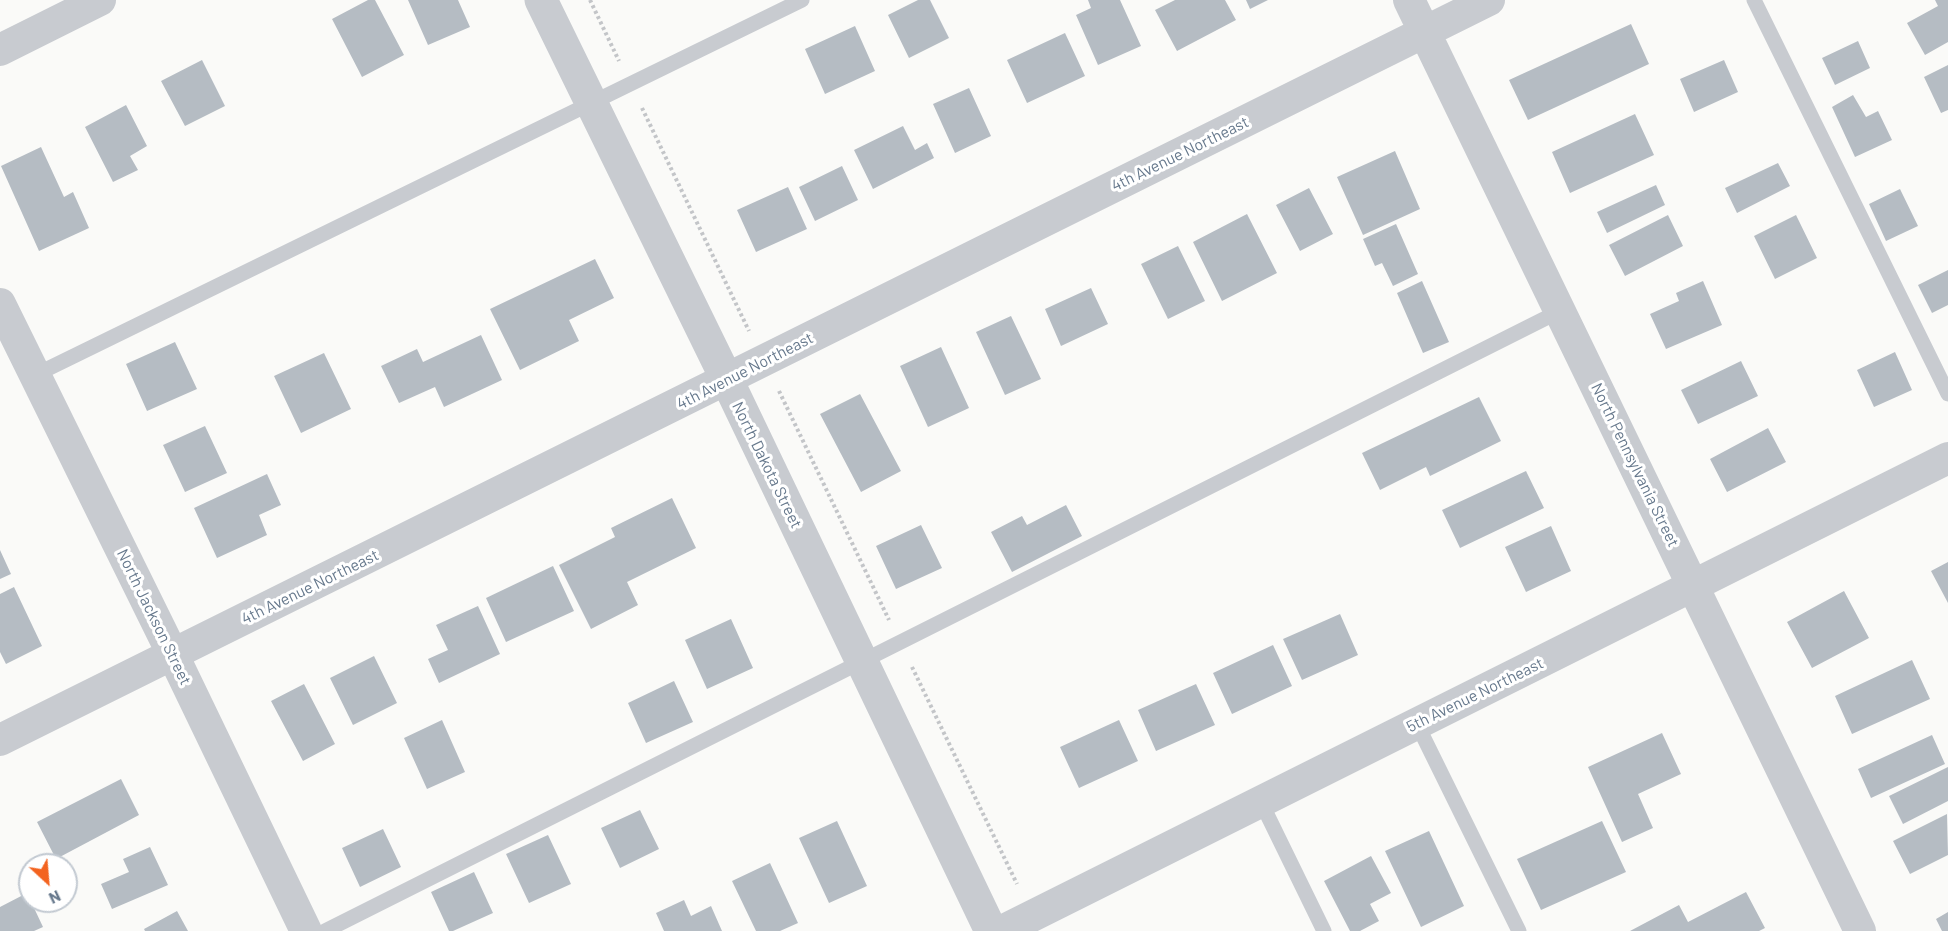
<!DOCTYPE html>
<html>
<head>
<meta charset="utf-8">
<style>
	body { margin:0 }
	#map { position:relative; width:1948px; height:931px; overflow:hidden; background:#fafaf8; font-family:Barlow,sans-serif }
	canvas { display:block }
	.north { position:absolute; left:18px; top:853px; width:60px; height:60px; box-sizing:border-box; background:#fff; border:2px solid #c2c9d1; border-radius:50%; rotate:154deg; font-size:16px; font-weight:700; line-height:24px; text-align:center; color:#66788c }
	.north::after { content:''; display:block; margin:auto; width:21px; height:27px; background:#f3631f; clip-path:polygon(50% 0,100% 100%,50% 72%,0 100%) }
</style>
</head>
<body>
<div id="map">
<canvas width="1948" height="931"></canvas>
<div class="north">N</div>
</div>
<script>
const c = document.querySelector('canvas').getContext('2d');
c.lineJoin = 'round';
function fill(path, color) {
  c.fillStyle = color;
  c.fill(path, 'evenodd');
}
function strokePath(path, color, width, dash) {
  c.strokeStyle = color;
  c.lineWidth = width;
  c.lineCap = dash ? 'butt' : 'round';
  c.setLineDash(dash || []);
  c.stroke(path);
}
function drawText(font, color, halo, rows, align = 'center') {
  c.font = font + ' Barlow,sans-serif';
  c.lineWidth = 6;
  c.setLineDash([]);
  c.textBaseline = 'middle';
  c.strokeStyle = halo;
  c.fillStyle = color;
  for (const [text, x, y, turn = 0] of rows) {
    c.save();
    c.translate(x, y);
    c.rotate((+turn || 0) * Math.PI / 180);
    c.textAlign = isNaN(turn) ? turn : align;
    if (halo) c.strokeText(text, 0, 0);
    c.fillText(text, 0, 0);
    c.restore();
  }
}
const building = new Path2D(`
	M368 0H375L404 55 362 77 332 19Z
	M408 0H458L470 27 428 45Z
	M918 0H930L949 38 909 58 888 15Z
	M1088 0H1120L1141 46 1098 65 1076 15 1091 8Z
	M1175 0H1225L1236 20 1177 51 1155 10Z
	M1246 0H1268L1250 9Z
	M1935 0H1948V42L1925 55 1907 23 1938 6Z
	M1631 24 1649 64 1528 120 1509 80Z
	M855 26 875 71 825 94 805 49Z
	M1065 33 1085 76 1027 103 1007 60Z
	M1858 41 1870 68 1835 85 1822 58Z
	M202 60 225 106 185 126 161 81Z
	M1724 60 1738 92 1694 112 1680 79Z
	M1948 65V110L1941 113 1924 77Z
	M969 88 991 136 955 153 933 104Z
	M1853 95 1866 117 1878 111 1892 140 1855 157 1832 107Z
	M126 105 147 146 130 156 138 170 113 182 85 127Z
	M1635 114 1654 155 1570 193 1552 152Z
	M903 126 915 150 927 143 934 158 873 189 854 150Z
	M41 147 64 197 73 192 89 228 39 251 1 166Z
	M1395 151 1420 209 1363 235 1337 177Z
	M1778 163 1790 186 1737 213 1725 188Z
	M842 166 858 200 815 221 799 187Z
	M1656 185 1665 205 1607 233 1597 212Z
	M788 187 807 229 756 252 737 210Z
	M1309 188 1333 234 1300 251 1276 205Z
	M1900 189 1918 226 1886 241 1869 204Z
	M1247 214 1277 273 1222 301 1193 242Z
	M1668 215 1683 246 1625 276 1609 245Z
	M1796 215 1817 258 1775 279 1754 236Z
	M1396 224 1418 274 1393 286 1382 263 1375 266 1363 239Z
	M1178 246 1205 301 1168 319 1141 264Z
	M595 259 614 298 569 320 579 341 520 370 490 309Z
	M1948 270V305L1932 313 1918 285Z
	M1422 281 1449 342 1423 353 1397 293Z
	M1703 281 1722 325 1666 349 1650 314 1679 301 1676 293Z
	M1091 288 1108 324 1061 346 1045 309Z
	M1011 316 1041 379 1005 395 976 332Z
	M481 335 502 380 444 407 435 387 399 403 381 366 417 349 423 362Z
	M175 342 197 389 147 411 126 364Z
	M941 347 969 408 928 427 900 366Z
	M1895 352 1912 390 1874 407 1857 370Z
	M324 353 351 409 301 433 274 376Z
	M1741 361 1758 396 1698 424 1681 390Z
	M860 394 901 471 861 492 820 414Z
	M1479 397 1501 441 1430 476 1426 467 1380 490 1362 453Z
	M205 426 227 473 185 492 163 445Z
	M1768 428 1786 462 1727 492 1710 459Z
	M1526 471 1544 508 1460 548 1442 510Z
	M267 474 281 505 259 515 267 535 217 558 194 508Z
	M672 498 696 548 627 582 638 605 591 629 559 565 615 537 611 528Z
	M1066 505 1082 536 1012 572 991 532 1022 516 1027 525Z
	M921 525 942 568 896 589 876 546Z
	M1551 526 1571 571 1526 592 1505 547Z
	M0 550 11 574 0 579Z
	M1948 562V603L1931 571Z
	M553 566 574 611 506 642 486 598Z
	M14 587 42 646 6 664 0 652V594Z
	M1844 591 1869 638 1812 668 1787 622Z
	M478 606 500 654 439 683 428 659 448 650 436 625Z
	M1340 614 1358 655 1302 680 1283 639Z
	M731 619 753 668 707 689 685 640Z
	M1273 645 1292 686 1232 714 1213 673Z
	M374 656 397 703 353 725 330 678Z
	M1912 660 1930 699 1852 734 1835 696Z
	M674 681 693 722 646 743 628 703Z
	M304 684 335 744 303 761 271 701Z
	M1196 684 1215 725 1156 751 1138 710Z
	M442 720 465 772 427 789 404 738Z
	M1119 720 1138 761 1079 788 1060 747Z
	M1662 733 1681 774 1638 794 1653 828 1622 842 1588 767Z
	M1932 735 1945 764 1871 798 1858 769Z
	M1948 767V801L1903 824 1889 796Z
	M121 779 139 815 56 859 37 822Z
	M640 810 659 849 620 868 601 828Z
	M1947 814 1948 855 1910 874 1893 841Z
	M837 821 867 886 829 903 799 838Z
	M1602 821 1626 872 1541 910 1517 859Z
	M383 829 401 867 360 887 342 848Z
	M1429 831 1464 906 1421 927 1385 851Z
	M548 835 571 884 529 903 506 854Z
	M150 847 168 885 112 909 101 884 129 872 123 859Z
	M1371 856 1391 893 1370 904 1379 921 1360 931H1350L1324 881Z
	M770 863 798 923 780 931H756L732 881Z
	M474 872 493 913 453 931H449L431 892Z
	M1746 892 1765 928 1759 931H1630L1679 905 1688 922Z
	M27 893 43 927 34 931H0V907Z
	M684 900 691 916 711 906 722 931H664L656 913Z
	M177 911 188 931H145L144 929Z
	M1948 912V931H1942L1936 919Z`);
const path = new Path2D(`
	M590 0 619 61
	M642 108 749 331
	M779 391 889 620
	M912 667 1017 884`);
const service = new Path2D(`
	M1754 0 1948 394
	M35 375 802 0
	M1417 724 1519 931
	M1261 802 1324 931
	M325 931 1560 311`);
const minor = new Path2D(`
	M1409 0 1860 931
	M0 50 100 0
	M0 304 173 655 306 931
	M0 740 1489 0
	M1002 931 1948 458`);
const tertiary = new Path2D(`
	M541 0 727 380 991 931`);
const streetNames = [
	["4th Avenue Northeast",1180,154,-26],
	["4th Avenue Northeast",745,371,-27],
	["North Dakota Street",767,465,64],
	["North Pennsylvania Street",1635,465,64],
	["4th Avenue Northeast",310,587,-26],
	["North Jackson Street",154,617,64],
	["5th Avenue Northeast",1475,695,-26]
];
fill(building, '#b5bcc3');
strokePath(path, '#c3c5c8', 4, [3, 3]);
strokePath(service, '#c8cbd0', 15);
strokePath(minor, '#c8cbd0', 32);
strokePath(tertiary, '#c8cbd0', 33);
drawText('16px', '#66788c', '#fff', streetNames);
</script>
</body>
</html>
